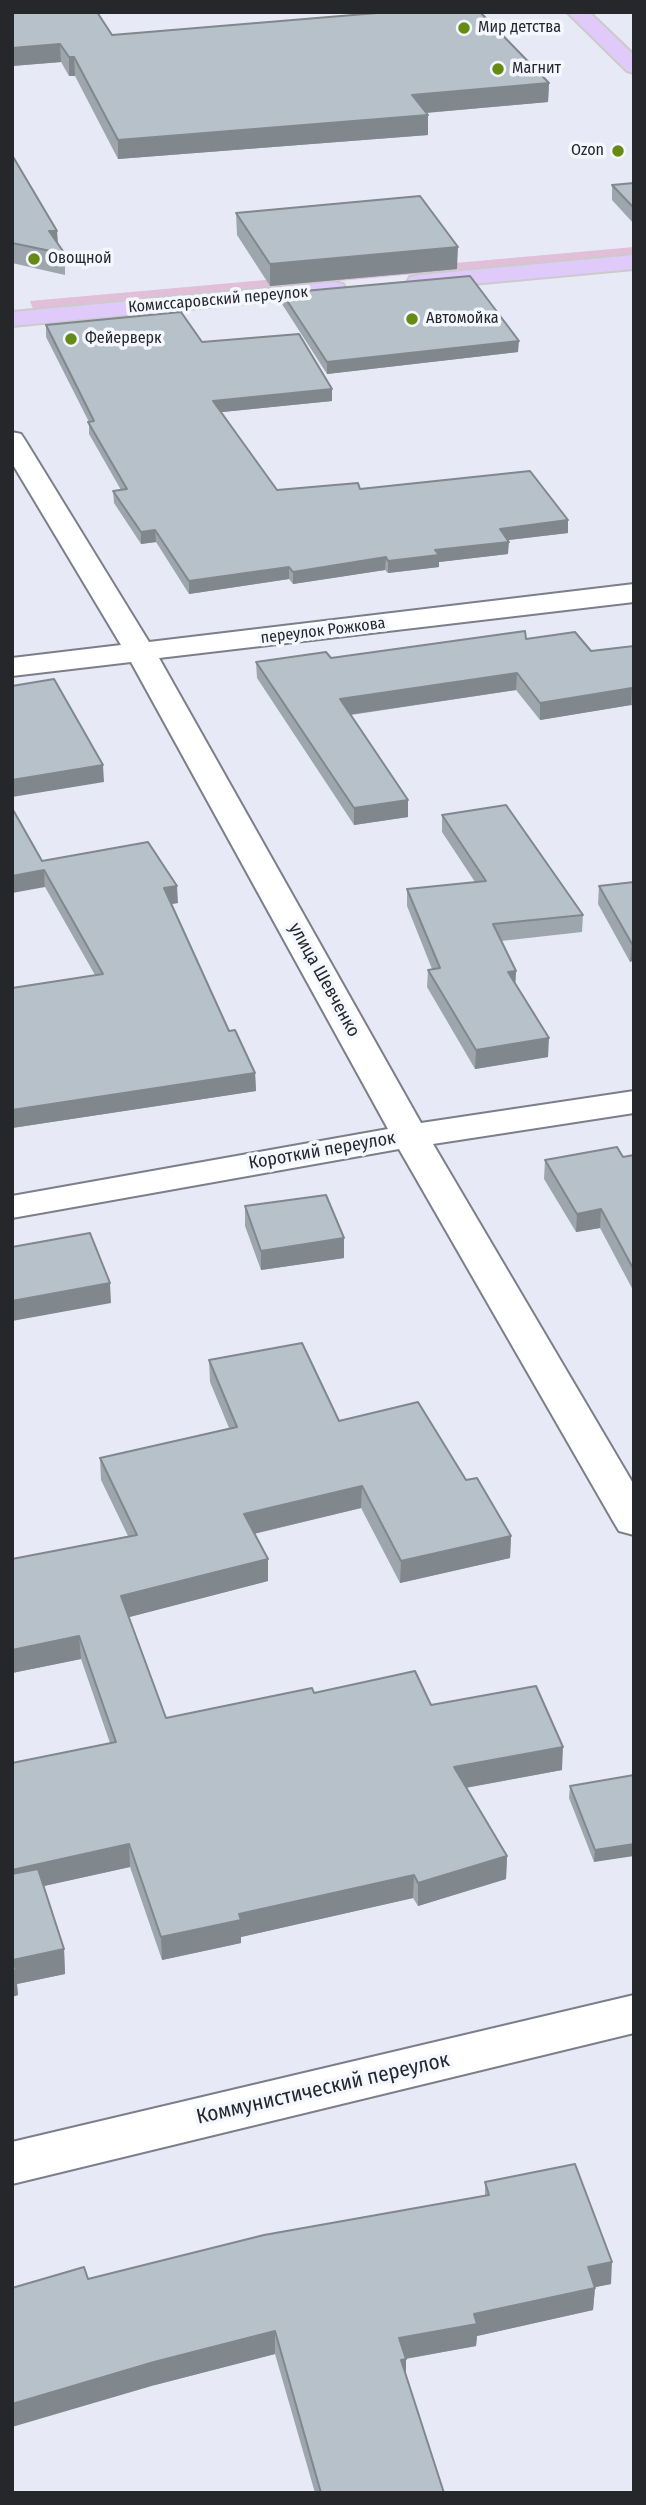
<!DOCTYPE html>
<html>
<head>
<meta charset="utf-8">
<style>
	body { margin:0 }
	#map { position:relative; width:646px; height:2505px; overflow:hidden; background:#e7eaf6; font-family:"Fira Sans Condensed",sans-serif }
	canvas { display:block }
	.frame { position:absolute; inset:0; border:14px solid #26272b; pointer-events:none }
</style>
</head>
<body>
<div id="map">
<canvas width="646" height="2505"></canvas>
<div class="frame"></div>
</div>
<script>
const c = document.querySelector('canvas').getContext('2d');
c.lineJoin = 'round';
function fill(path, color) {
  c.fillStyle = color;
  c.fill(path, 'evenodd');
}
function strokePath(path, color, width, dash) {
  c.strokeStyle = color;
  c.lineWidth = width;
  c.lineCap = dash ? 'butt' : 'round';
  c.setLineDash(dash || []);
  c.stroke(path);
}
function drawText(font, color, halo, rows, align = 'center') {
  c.font = font + ' "Fira Sans Condensed",sans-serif';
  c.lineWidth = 7;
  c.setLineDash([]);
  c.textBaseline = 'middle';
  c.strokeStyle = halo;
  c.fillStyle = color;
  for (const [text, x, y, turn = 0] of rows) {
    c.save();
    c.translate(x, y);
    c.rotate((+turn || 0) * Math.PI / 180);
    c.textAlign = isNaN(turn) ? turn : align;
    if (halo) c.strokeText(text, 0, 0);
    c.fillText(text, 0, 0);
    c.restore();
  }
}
const green = new Path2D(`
	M634 247V254L33 309 30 301Z`);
const minor = new Path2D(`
	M12 432 21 434 25 440 149 642 634 584V602L159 658 421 1123 634 1091V1113L433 1144 634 1485V1535L619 1531 613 1521 399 1149 12 1218V1196L388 1129 131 662 12 676V658L121 645 12 463Z
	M634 1995V2033L12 2184V2142Z`);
const primary = new Path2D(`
	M567 12H589L634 55V73L627 71Z
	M634 255V269L419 289 410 287 407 282 410 277 419 275Z
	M334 282 343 284 346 289 343 294 12 326V312Z`);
const wall = new Path2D(`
	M12 12 112 35 549 83 548 102 426 113 428 115V135L118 159 75 76H69L61 62 12 66Z
	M12 155 57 231 58 244 65 254V275L12 263Z
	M634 183V224L612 200V185Z
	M236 213 457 269 270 286 237 235Z
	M282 293 518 352 327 374 282 304Z
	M46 325 202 342 332 401 221 412 277 490 360 489 568 520V533L508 540V554L439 562V567L388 573 385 570 293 584 289 579 189 594 156 542 141 544 114 503 113 491 121 490 89 434V422L46 337Z
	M526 639 591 651 634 646V708L631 705 540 720 516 690 351 715 408 800V817L354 825 257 678 256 662 331 658Z
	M442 815 583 915 582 932 501 941 516 971 515 984 548 1057 475 1069 427 987 428 970 432 969 407 906V889L475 882 442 832Z
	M42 861 178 903 171 904 229 1031 255 1073 256 1091 12 1128V988L95 975 45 887Z
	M634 882V960L630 962 598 904 599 886Z
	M634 1155V1292L600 1228 576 1232 544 1179 545 1160 623 1157Z
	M245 1206 344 1238V1258L261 1270 245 1226Z
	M209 1360 466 1480 511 1536 510 1558 400 1583 361 1508 254 1534 268 1581 129 1617 166 1718 314 1693 431 1705 562 1770 466 1788 507 1856 506 1879 418 1906 413 1898 241 1937V1943L162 1960 130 1867 44 1886 64 1949 65 1974 17 1984 18 1995 12 1997V1763L110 1743 81 1659 12 1673V1559L128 1536 101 1480 100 1458 229 1428 210 1382Z
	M634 1775 594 1862 569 1798 570 1786Z
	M485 2182 611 2284 595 2287 593 2310 477 2336 476 2346 406 2359V2375L444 2493H315L275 2354 155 2385 88 2279 485 2196Z`);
const shadedWall = new Path2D(`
	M60 44 61 62 12 66V48Z
	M69 57H74L75 76H69Z
	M549 83 548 102 412 114V95Z
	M428 115V135L118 159V140Z
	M49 231H57L58 251Z
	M458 247 457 269 270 286V264Z
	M519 341 518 352 327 374V362Z
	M332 389V401L213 413V401Z
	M568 520V533L500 541V529Z
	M155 530 156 542 141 544V532Z
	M509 542 508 554 439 562V567L388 573V561L435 550Z
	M386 557 385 570 293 584V572Z
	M289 567V579L189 594V581Z
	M517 673 516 690 340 716V699Z
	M632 688 631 705 540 720V703Z
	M103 765 104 782 12 797V780Z
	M408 800V817L354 825V808Z
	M44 870 45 887 12 893V876Z
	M177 886 178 903 165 905 164 888Z
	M634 942V960L630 962 632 944Z
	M516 971 515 989 508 972Z
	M549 1038 548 1057 475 1069 476 1050Z
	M255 1073 256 1091 12 1128V1110Z
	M601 1209 600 1228 576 1232 577 1214Z
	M344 1238V1258L261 1270V1251Z
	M110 1283 111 1303 12 1321V1301Z
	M362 1486 361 1508 244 1536V1514Z
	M511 1536 510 1558 400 1583 401 1561Z
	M268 1559V1581L122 1619 121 1596Z
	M79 1636 81 1659 12 1673V1650Z
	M563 1747 562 1770 453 1790 454 1767Z
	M129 1844 130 1867 12 1893V1870Z
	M634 1844V1856L594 1862 595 1850Z
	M507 1856 506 1879 418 1906V1883Z
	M414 1875 413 1898 241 1937V1943L162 1960 161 1937 239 1914Z
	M64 1949 65 1974 17 1984 18 1995 12 1997 13 1960Z
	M612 2262 611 2284 586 2289 588 2267Z
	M595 2288 593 2310 477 2336 476 2346 398 2360 399 2338 474 2314Z
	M275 2331V2354L155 2385 12 2427V2404L154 2362Z
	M406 2359V2382L401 2360Z`);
const building = new Path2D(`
	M12 12H97L112 35 389 12H480L549 83 412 95 428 115 118 140 74 57H69L60 44 12 48Z
	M12 155 57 231H49L65 254 12 243Z
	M634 183V208L612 185Z
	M420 196 458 247 270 264 236 213Z
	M470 276 519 341 327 362 282 293Z
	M181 312 202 342 299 334 332 389 213 401 277 490 358 483 360 489 530 471 568 520 500 529 509 542 435 550 439 555 388 561 386 557 293 572 289 567 189 581 155 530 141 532 113 491 127 489 88 422 94 421 46 325Z
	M525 631 526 639 575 632 591 651 634 646V690L632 688 540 703 517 673 340 699 408 800 354 808 256 662 326 652 331 658Z
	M54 679 103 765 12 780V686Z
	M506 805 583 915 493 924 516 971 508 972 549 1038 476 1050 428 970 440 968 407 889 486 881 442 815Z
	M12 808 42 861 148 842 177 886 164 888 229 1031 235 1030 255 1073 12 1110V988L103 974 44 870 12 876Z
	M634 882V942L632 944 599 886Z
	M617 1147 623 1157 634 1155V1270L601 1209 577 1214 545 1160Z
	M326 1195 344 1238 261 1251 245 1206Z
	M90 1233 110 1283 12 1301V1247Z
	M302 1343 339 1421 418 1402 466 1480 477 1478 511 1536 401 1561 362 1486 244 1514 268 1559 121 1596 166 1718 312 1688 314 1693 415 1671 431 1705 536 1686 563 1747 454 1767 507 1856 418 1883 414 1875 239 1914 241 1920 161 1937 129 1844 12 1870V1763L116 1742 79 1636 12 1650V1559L137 1535 100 1458 237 1427 209 1360Z
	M634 1775V1844L595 1850 570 1786Z
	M38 1869 64 1949 13 1960 16 1970 12 1971V1874Z
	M575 2164 612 2262 588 2267 595 2288 474 2314 477 2324 399 2338 406 2359 401 2360 444 2493H321L275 2331 154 2362 12 2404V2288L84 2267 88 2279 264 2235 489 2195 485 2182Z`);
const markers = [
	[464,28,7,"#668b14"],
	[498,69,7,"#668b14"],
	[618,151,7,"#668b14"],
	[34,259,7,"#668b14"],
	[412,319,7,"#668b14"],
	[71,339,7,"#668b14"]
];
const farPoinames = [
	["Мир детства",478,28],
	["Магнит",512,69],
	["Ozon",604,151,"right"],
	["Овощной",48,259],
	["Автомойка",426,319],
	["Фейерверк",85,339]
];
const farStreetnames = [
	["Комиссаровский переулок",218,300,-5],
	["переулок Рожкова",323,631,-7]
];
const streetNames = [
	["улица Шевченко",324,980,61],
	["Короткий переулок",322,1151,-10]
];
const nearStreetnames = [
	["Коммунистический переулок",323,2089,-13]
];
fill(green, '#e1bfd9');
strokePath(minor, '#7c7f89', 4);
strokePath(primary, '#cbcbcc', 4);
fill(minor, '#fff');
fill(primary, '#dfcafa');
fill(wall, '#9da6ad');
fill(shadedWall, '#80878d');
fill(building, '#b7c1c9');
strokePath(building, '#80878d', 2);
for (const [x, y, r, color] of markers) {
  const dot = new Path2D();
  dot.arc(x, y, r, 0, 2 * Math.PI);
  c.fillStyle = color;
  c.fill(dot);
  strokePath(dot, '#f5f7fe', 2.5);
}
drawText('16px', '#26272b', '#f5f7fe', farPoinames, 'left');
drawText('16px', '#26272b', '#f5f7fe', farStreetnames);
drawText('18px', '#26272b', '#f5f7fe', streetNames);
drawText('21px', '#26272b', '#f5f7fe', nearStreetnames);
</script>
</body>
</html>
